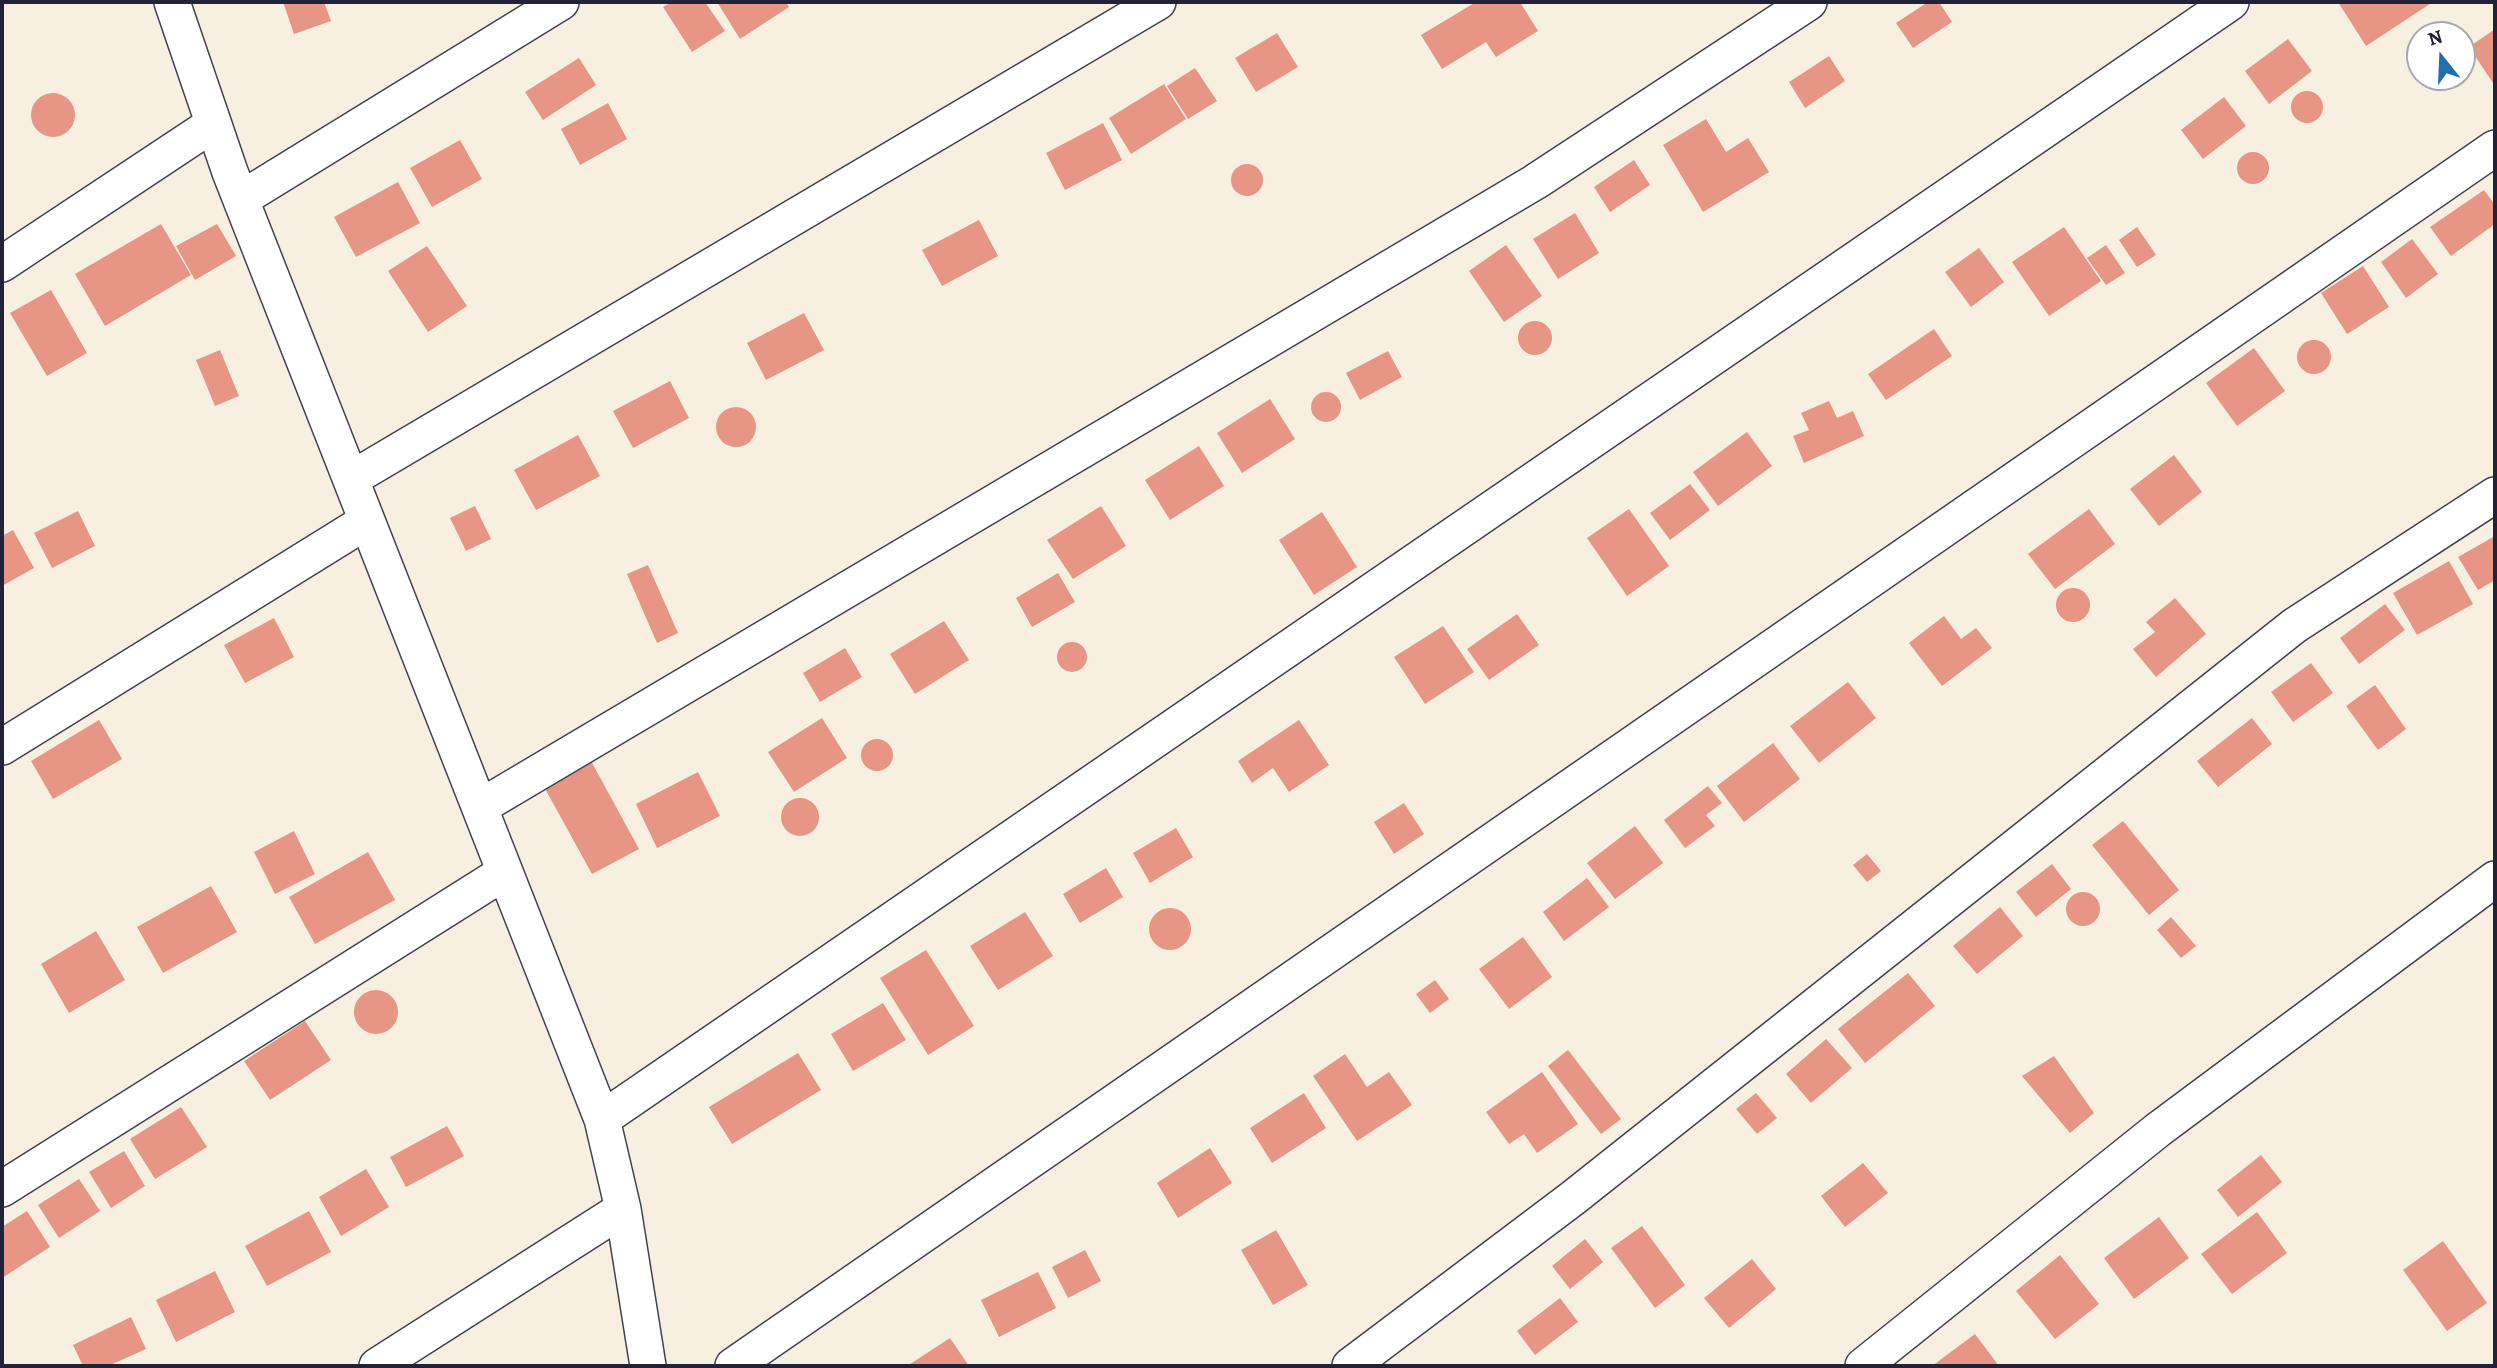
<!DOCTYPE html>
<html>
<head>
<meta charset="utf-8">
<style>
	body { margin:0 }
	#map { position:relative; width:2497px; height:1368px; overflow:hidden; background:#f7efe0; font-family:Alegreya,serif }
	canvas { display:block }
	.frame { position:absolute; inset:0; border:4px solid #22223b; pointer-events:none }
	.north { position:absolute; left:2406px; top:21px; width:70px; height:70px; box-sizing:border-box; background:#fff; border:2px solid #a7a7b1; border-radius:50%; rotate:342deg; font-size:19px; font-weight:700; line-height:28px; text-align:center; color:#22223b }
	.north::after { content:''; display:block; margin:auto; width:24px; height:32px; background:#1f6fb2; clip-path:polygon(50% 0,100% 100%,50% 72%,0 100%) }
</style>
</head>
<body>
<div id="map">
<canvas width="2497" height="1368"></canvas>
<div class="frame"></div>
<div class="north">N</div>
</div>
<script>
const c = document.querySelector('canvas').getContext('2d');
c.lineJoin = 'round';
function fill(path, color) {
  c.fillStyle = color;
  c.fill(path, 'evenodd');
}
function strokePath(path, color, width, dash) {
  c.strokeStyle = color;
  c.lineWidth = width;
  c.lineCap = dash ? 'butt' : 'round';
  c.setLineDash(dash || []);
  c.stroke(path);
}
const building = new Path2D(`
	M283 2H324L331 21 294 34Z
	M672 2H705L725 31 692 52 663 7Z
	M717 2H786L789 7 740 39Z
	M1476 2H1520L1538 31 1496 57 1486 42 1442 69 1421 35Z
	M1928 2H1939L1952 22 1913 48 1896 23Z
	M2338 2H2433L2366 46Z
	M2495 29V86L2469 47Z
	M1277 33 1298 67 1256 92 1235 58Z
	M2288 39 2312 71 2269 104 2245 71Z
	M1829 56 1845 81 1805 108 1789 82Z
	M579 58 596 85 543 120 525 92Z
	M1195 68 1217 101 1188 119 1167 86Z
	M1164 84 1186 119 1131 154 1109 118Z
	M2291 107a16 16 0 1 1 32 0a16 16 0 1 1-32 0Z
	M31 115a22 22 0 1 1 44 0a22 22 0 1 1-44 0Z
	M2224 97 2246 126 2203 159 2181 130Z
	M608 103 627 139 580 165 561 129Z
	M1706 119 1726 152 1748 138 1769 172 1703 212 1663 145Z
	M1103 123 1122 160 1065 190 1046 153Z
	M460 140 482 179 432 207 410 168Z
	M2237 168a16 16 0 1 1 32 0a16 16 0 1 1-32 0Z
	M1634 160 1650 185 1610 212 1594 187Z
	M1231 180a16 16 0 1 1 32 0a16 16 0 1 1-32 0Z
	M398 182 420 223 356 257 334 217Z
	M2484 190 2495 205V224L2451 256 2430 227Z
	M1575 213 1599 253 1558 279 1533 239Z
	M979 220 998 256 942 286 922 250Z
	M161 224 191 275 105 326 75 274Z
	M217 224 236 256 195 280 176 246Z
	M2064 227 2101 281 2049 316 2012 262Z
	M2137 227 2156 255 2137 267 2119 240Z
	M2412 239 2438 274 2406 298 2381 262Z
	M1506 245 1542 296 1504 322 1469 271Z
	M2106 245 2125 273 2106 285 2087 258Z
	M427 246 467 306 428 332 388 271Z
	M1979 248 2004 282 1971 307 1945 272Z
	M2363 266 2389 307 2347 334 2321 293Z
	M51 290 87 353 47 376 10 313Z
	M804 313 824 350 766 380 747 343Z
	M1518 338a17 17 0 1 1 34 0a17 17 0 1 1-34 0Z
	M1934 329 1952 356 1886 400 1868 374Z
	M2297 357a17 17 0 1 1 34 0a17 17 0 1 1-34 0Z
	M2254 348 2285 391 2237 426 2206 383Z
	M220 350 239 396 215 406 196 360Z
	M1388 351 1402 377 1360 400 1346 373Z
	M670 381 689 418 633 448 613 411Z
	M1311 407a15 15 0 1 1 30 0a15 15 0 1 1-30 0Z
	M1270 399 1295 439 1242 473 1217 433Z
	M1829 401 1837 418 1853 411 1864 436 1804 463 1793 436 1809 430 1801 413Z
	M716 427a20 20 0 1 1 40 0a20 20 0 1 1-40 0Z
	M1747 432 1772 466 1718 506 1693 472Z
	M578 435 600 476 536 510 514 470Z
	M1199 446 1224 486 1170 520 1145 480Z
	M2174 455 2202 492 2159 526 2130 489Z
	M1690 484 1710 510 1670 540 1650 513Z
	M475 506 491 539 466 551 450 518Z
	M1101 506 1126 546 1073 579 1047 540Z
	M1629 509 1669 566 1627 596 1587 538Z
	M2089 509 2115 544 2055 589 2028 554Z
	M78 511 95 546 52 568 34 533Z
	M1322 512 1357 567 1314 595 1279 540Z
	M13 530 34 568 2 586V536Z
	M2495 536V580L2478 590 2458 557Z
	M2449 561 2473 604 2417 635 2393 593Z
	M648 565 678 633 657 643 627 574Z
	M1058 573 1075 602 1032 627 1016 598Z
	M2056 605a17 17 0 1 1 34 0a17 17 0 1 1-34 0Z
	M2175 598 2206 634 2156 677 2133 649 2155 632 2146 622Z
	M2385 604 2405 630 2359 664 2340 638Z
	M1517 614 1539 645 1489 680 1467 649Z
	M1944 616 1961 639 1976 628 1992 648 1942 686 1909 643Z
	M274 618 294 657 245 683 224 645Z
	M944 621 969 660 915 694 890 654Z
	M1443 626 1474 672 1425 704 1394 657Z
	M1057 657a15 15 0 1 1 30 0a15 15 0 1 1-30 0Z
	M845 648 862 677 820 702 803 673Z
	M2311 663 2333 693 2293 722 2271 692Z
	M1848 682 1876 718 1819 763 1790 726Z
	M2375 685 2406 729 2378 750 2346 706Z
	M822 718 847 758 794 792 768 752Z
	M2252 718 2272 744 2218 787 2197 761Z
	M99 720 122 759 53 799 31 761Z
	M1299 720 1329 765 1289 792 1273 768 1252 783 1238 761Z
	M861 755a16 16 0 1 1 32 0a16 16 0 1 1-32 0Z
	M1773 743 1800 779 1744 822 1717 786Z
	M584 748 639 849 592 874 537 774Z
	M698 772 720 816 657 848 636 804Z
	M1708 786 1722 803 1706 815 1715 826 1685 848 1664 820Z
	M781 817a19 19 0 1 1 38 0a19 19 0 1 1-38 0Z
	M1404 803 1424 834 1394 854 1374 822Z
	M2123 821 2179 890 2149 915 2092 845Z
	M1635 826 1663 863 1615 899 1587 863Z
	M1176 828 1193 857 1150 883 1133 853Z
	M294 831 315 874 275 894 254 852Z
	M368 852 395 900 315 944 289 897Z
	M1867 854 1881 871 1867 882 1853 865Z
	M2052 864 2071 889 2036 917 2016 892Z
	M1106 868 1123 897 1080 923 1063 894Z
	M1587 878 1609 907 1564 941 1543 912Z
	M211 886 237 932 163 973 137 927Z
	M2066 909a17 17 0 1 1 34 0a17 17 0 1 1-34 0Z
	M2000 907 2023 936 1977 974 1953 946Z
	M1149 929a21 21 0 1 1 42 0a21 21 0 1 1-42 0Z
	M1025 912 1053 956 998 990 970 946Z
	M2171 917 2196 946 2181 958 2157 930Z
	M96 931 125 980 69 1013 41 964Z
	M1523 937 1552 977 1509 1009 1479 969Z
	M926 950 974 1026 928 1055 880 978Z
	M1908 973 1935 1006 1865 1063 1838 1029Z
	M1435 980 1449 999 1430 1013 1416 994Z
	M354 1012a22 22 0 1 1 44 0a22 22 0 1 1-44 0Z
	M883 1003 906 1040 853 1071 831 1034Z
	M305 1021 331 1060 270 1100 244 1061Z
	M1826 1039 1852 1068 1811 1103 1786 1074Z
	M1568 1050 1621 1119 1601 1134 1548 1066Z
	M798 1053 821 1090 732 1144 709 1107Z
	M1345 1054 1367 1087 1389 1072 1412 1105 1357 1141 1313 1076Z
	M2054 1056 2094 1113 2070 1133 2022 1076Z
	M1542 1072 1578 1124 1537 1153 1524 1134 1509 1144 1486 1112Z
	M1304 1093 1326 1128 1272 1163 1250 1128Z
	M1756 1093 1777 1118 1757 1134 1736 1109Z
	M181 1107 207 1147 155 1179 130 1139Z
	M447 1126 464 1156 406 1187 390 1157Z
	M1210 1148 1232 1183 1178 1218 1157 1183Z
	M124 1151 145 1186 111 1208 89 1172Z
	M2261 1155 2282 1182 2238 1217 2217 1190Z
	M1863 1163 1888 1193 1845 1227 1821 1196Z
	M366 1169 389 1207 341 1236 319 1197Z
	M79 1179 100 1211 59 1238 38 1205Z
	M27 1211 50 1247 2 1278V1227Z
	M309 1211 331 1252 267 1286 245 1246Z
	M2257 1212 2287 1253 2232 1294 2201 1254Z
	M2159 1217 2189 1258 2134 1299 2104 1258Z
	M1642 1226 1685 1285 1655 1308 1611 1248Z
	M1276 1230 1308 1285 1273 1305 1241 1250Z
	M1585 1239 1603 1262 1570 1289 1552 1266Z
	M2443 1241 2487 1303 2447 1331 2403 1270Z
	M1085 1250 1101 1281 1068 1298 1052 1267Z
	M2060 1255 2099 1304 2055 1339 2016 1291Z
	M1752 1259 1776 1289 1729 1328 1704 1298Z
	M215 1271 235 1312 176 1342 156 1300Z
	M1038 1272 1056 1308 999 1337 981 1300Z
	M1560 1298 1578 1322 1535 1355 1517 1331Z
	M131 1317 146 1349 108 1366H83L73 1345Z
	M1975 1334 1999 1366H1932Z
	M950 1338 969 1366H907Z`);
const minor = new Path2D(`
	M172 2 230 172 602 1119 623 1209 648 1366
	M241 199 561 2
	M2 264 213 124
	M351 479 1158 2
	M2 747 367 521
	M480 807 1535 182 1809 2
	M602 1119 2231 2
	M2 1189 505 872
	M377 1366 623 1209
	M733 1366 2495 148
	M1350 1366 1573 1198 2294 626 2495 495
	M1863 1366 2159 1129 2495 879`);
fill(building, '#e79685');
strokePath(minor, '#424154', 38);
strokePath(minor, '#fff', 35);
</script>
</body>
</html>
